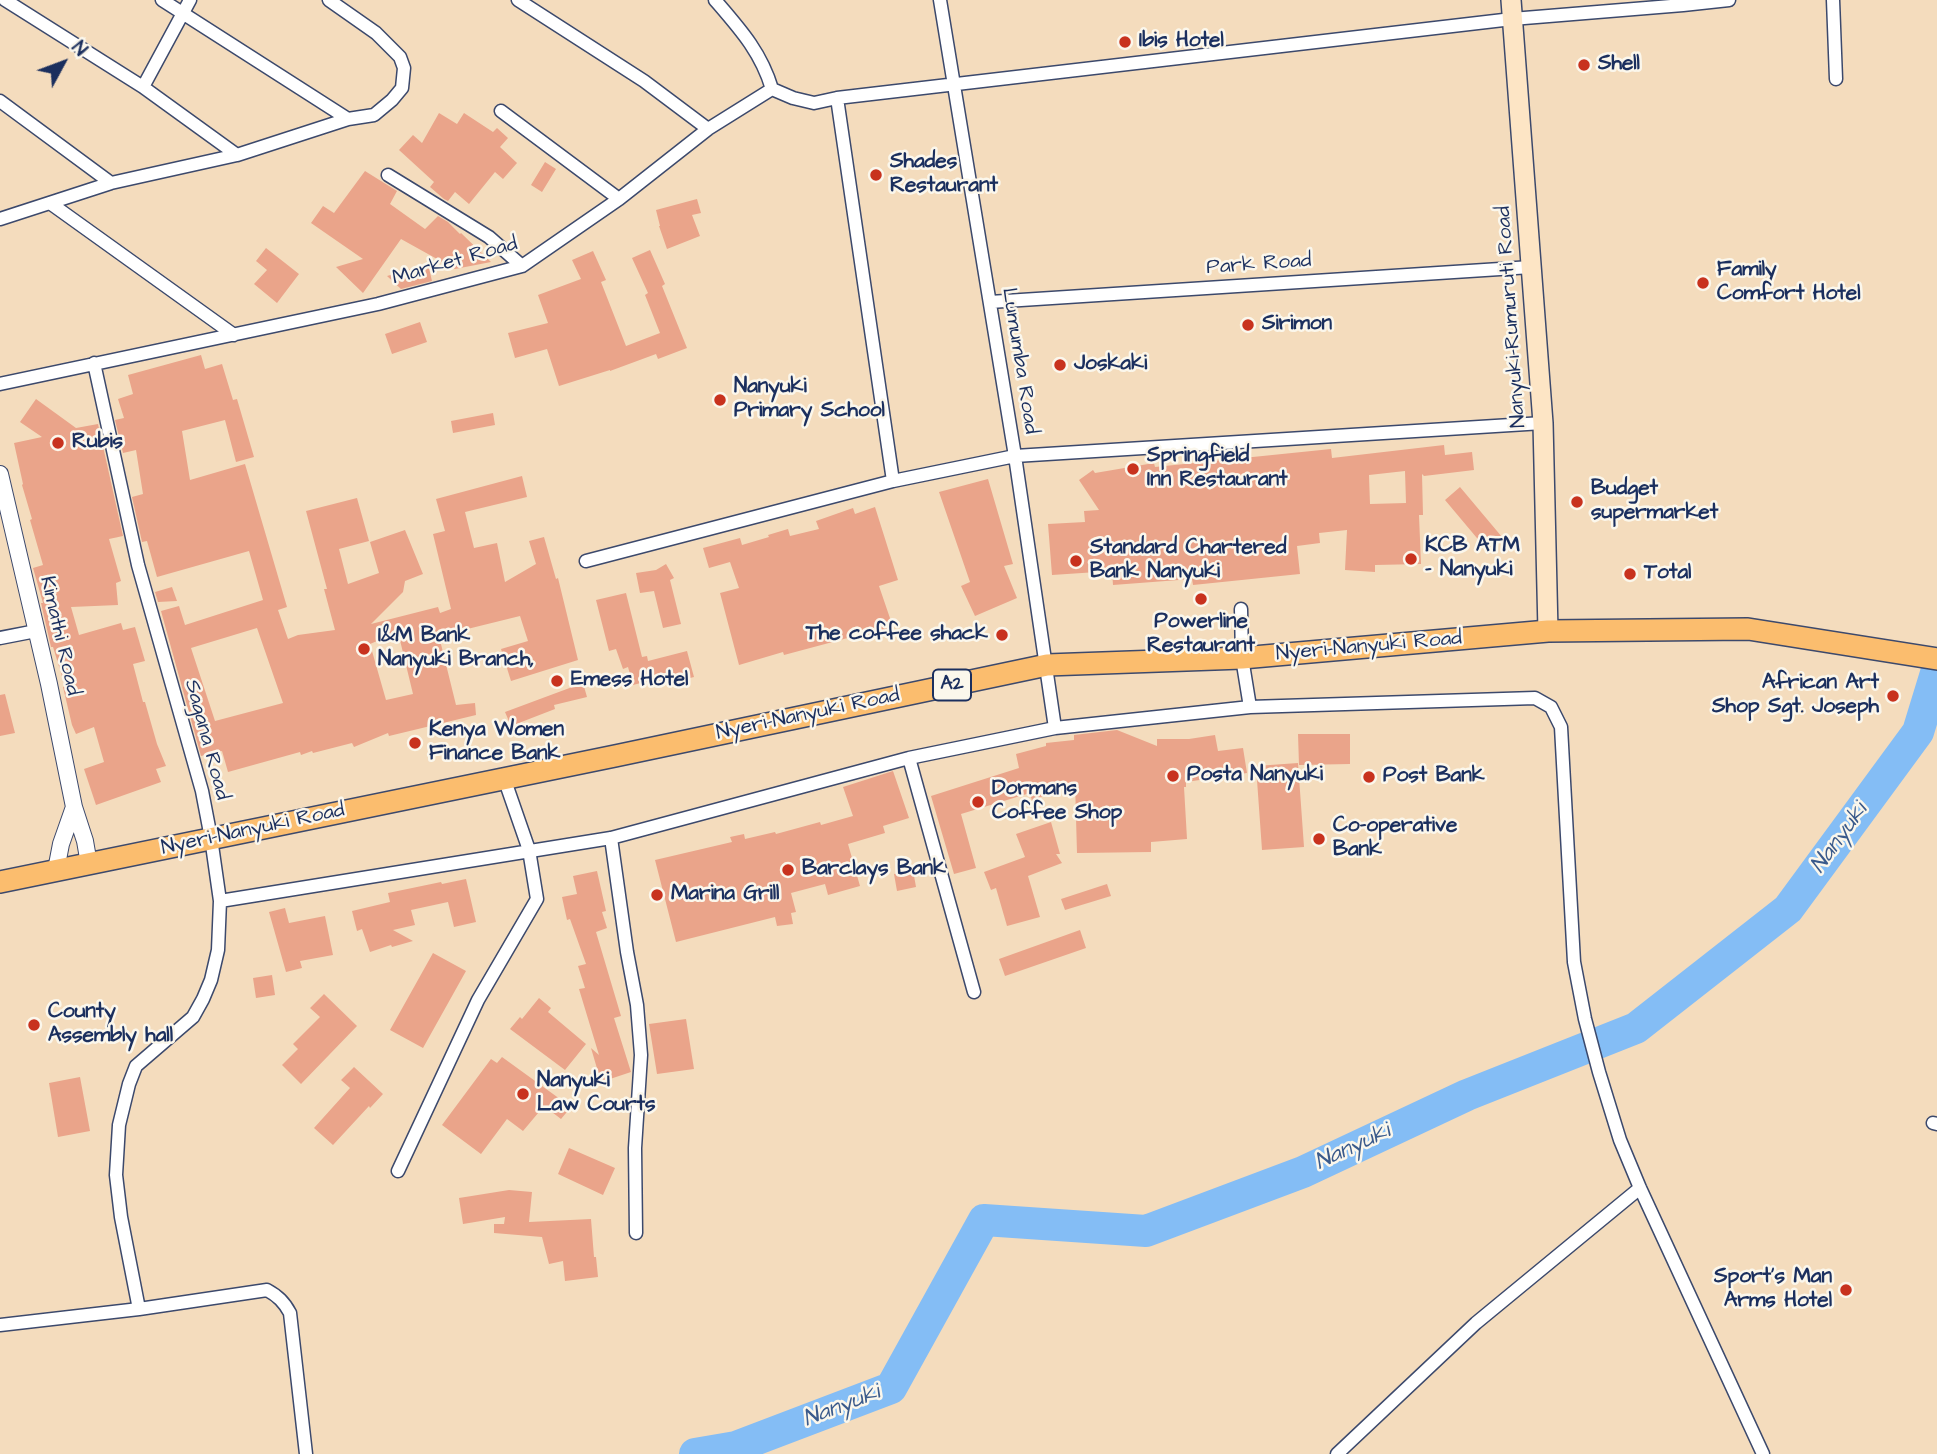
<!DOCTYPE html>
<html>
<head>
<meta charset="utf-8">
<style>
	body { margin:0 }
	#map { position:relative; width:1937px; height:1454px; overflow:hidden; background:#f4dcbd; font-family:"Architects Daughter",sans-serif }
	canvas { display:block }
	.north { position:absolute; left:28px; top:28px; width:70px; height:70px; -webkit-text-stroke:5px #fbf7ec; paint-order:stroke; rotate:49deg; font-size:19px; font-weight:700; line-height:28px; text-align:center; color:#1b2f5e }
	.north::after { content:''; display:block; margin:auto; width:24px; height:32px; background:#1b2f5e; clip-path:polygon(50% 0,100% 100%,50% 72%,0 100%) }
</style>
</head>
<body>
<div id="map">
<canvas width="1937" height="1454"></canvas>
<div class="north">N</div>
</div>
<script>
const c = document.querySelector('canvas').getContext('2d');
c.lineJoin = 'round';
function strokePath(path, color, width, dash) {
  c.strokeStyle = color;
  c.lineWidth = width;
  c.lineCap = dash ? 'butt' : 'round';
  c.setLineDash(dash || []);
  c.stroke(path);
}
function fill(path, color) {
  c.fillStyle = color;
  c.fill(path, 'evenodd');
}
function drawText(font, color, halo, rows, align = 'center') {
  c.font = font + ' "Architects Daughter",sans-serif';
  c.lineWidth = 5;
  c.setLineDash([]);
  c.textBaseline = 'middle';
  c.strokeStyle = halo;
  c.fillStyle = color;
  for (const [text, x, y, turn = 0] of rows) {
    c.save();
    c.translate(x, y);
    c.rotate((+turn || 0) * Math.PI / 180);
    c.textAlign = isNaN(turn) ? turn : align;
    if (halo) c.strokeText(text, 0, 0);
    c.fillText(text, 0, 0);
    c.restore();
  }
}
const river = new Path2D(`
	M695 1454 736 1447 891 1388 984 1220 1146 1231 1303 1172 1467 1095 1636 1028 1788 909 1918 732 1937 670`);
const building = new Path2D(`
	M439 113 457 124 464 113 493 132 497 128 508 138 500 147 517 163 503 179 495 172 469 204 455 192 448 201 444 199 430 187 434 182 399 150 413 135 422 143Z
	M545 162 556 169 542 192 531 185Z
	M365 171 397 191 390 204 425 229 438 216 448 222 460 234 461 233 491 262 455 269 401 239 363 293 336 267 363 259 311 223 323 206 334 213Z
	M697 199 701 213 692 215 700 236 667 249 659 226H660L656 210Z
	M266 248 299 274 277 303 254 284 267 270 256 261Z
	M650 250 665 284 662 286 687 348 658 359 656 354 610 371V370L559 386 547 349 515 358 508 333 548 323 538 295 581 279 572 260 593 251 606 280 601 282 626 346 660 333 645 295 648 293 632 258Z
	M428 264 432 281 401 289 387 276Z
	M420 322 427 342 392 354 385 334Z
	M201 355 205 369 222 364 233 400 237 399 254 457 236 462 225 420 182 431 190 480 245 464 287 607 278 610 288 639 298 635 335 630 324 589H327L306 511 357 498 369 541 339 549 348 584 379 573 370 542 405 530 423 574 405 581 403 592 371 624 438 607 440 613 451 609 433 534 445 531 436 499 522 476 527 497 465 512 474 548 497 543 505 582 536 564 529 541 544 537 556 579 558 578 578 660 511 681 501 649 528 641 520 616 439 636 456 705 475 703 476 715 389 736 388 733 354 747 352 743 313 753 312 751 301 755 300 752 228 772 222 751 201 756 161 611 179 606 185 625 263 600 249 551 157 577 147 541 142 542 132 497 143 494 136 450 123 453 115 420 124 418 118 399 133 394 128 375ZM257 628 283 703 215 721 191 648ZM398 632 413 694 386 700 370 644Z
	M36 399 76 428 98 424 123 536 109 539 121 581 116 583 118 605 71 607 79 635 121 623 123 630 135 627 145 661 133 664 143 702H145L157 744 166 766 156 769 161 782 96 805 84 769 104 762 94 727 76 734 72 725 63 687 65 686 53 647H51L41 603H43L33 568 43 565 30 520 32 519 22 485 23 484 14 443 42 437 20 422Z
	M493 413 495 425 453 433 451 421Z
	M1444 445 1445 455 1472 452 1474 470 1424 476 1422 474 1423 515H1419L1421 564 1375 565V572L1345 570 1347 530 1319 533 1320 543 1297 546 1300 574 1193 585 1192 579 1113 585 1112 571 1052 575 1048 524 1085 522 1084 511 1099 510 1079 480 1093 470 1095 473 1154 463 1155 467 1331 449 1332 458ZM1405 471 1406 503 1370 504 1369 475Z
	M988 479 1013 564 1004 566 1017 598 975 616 961 586 970 582 939 492Z
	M1460 487 1502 537 1487 550 1445 500Z
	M875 507 898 580 879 586 893 627 857 640 855 636 784 655 783 652 739 665 720 593 739 588 730 562 709 568 703 548 740 538 742 545 769 537 768 535 788 529 790 536 819 529 816 521 853 508 855 514Z
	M666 564 674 578 670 580 681 624 663 628 654 591 640 593 636 573 656 570Z
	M172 587 177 601 158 602 155 592Z
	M626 593 642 657 647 656 648 661 687 651 694 677 658 686 656 679 633 685 628 667 623 669 616 649 609 651 596 600Z
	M583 683 587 697 554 705 555 709 511 726 505 712Z
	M5 694 15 733 0 736V695Z
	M1117 730 1157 746V739H1189L1215 735 1218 751 1243 748 1247 773 1186 782V787H1184L1187 839 1151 842V852L1077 853 1075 782 1032 801 1030 793 961 814 976 868 954 874 931 796 1019 768 1016 754 1046 746V743L1074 740V735Z
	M1298 734H1350V764L1299 765Z
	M1298 763 1304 847 1262 850 1256 766Z
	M893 771 909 818 883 826 885 833 848 844 860 886 828 895 825 884 791 893 796 912 791 913 793 924 777 926 775 917 676 942 655 860 732 842 730 837 744 834 745 839 775 832 776 834 820 822 821 825 853 816 843 787Z
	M1051 822 1060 854H1056L1062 863 1028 876 1040 917 1007 926 996 888 991 890 984 872 1025 857 1016 834Z
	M913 870 916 887 897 891 894 874Z
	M597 871 606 911 602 912 607 928 596 932 621 1016 614 1018 631 1072 601 1082 591 1048 599 1055 579 989 585 988 578 966 586 964 570 919 567 920 562 897 577 894 573 876Z
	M466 879 476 922 454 927 448 902 411 910 415 925 393 930 413 941 392 947 391 945 370 952 362 929 357 931 352 911 390 902 388 893 441 882 442 884Z
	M1107 884 1111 896 1065 910 1061 899Z
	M285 908 289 923 325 916 333 955 300 961 302 968 286 972 269 912Z
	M1080 930 1086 948 1005 976 999 959Z
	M433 953 466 971 423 1048 390 1030Z
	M272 975 275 995 256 998 253 978Z
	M324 994 357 1026 301 1084 282 1065 298 1049 293 1044 320 1017 310 1008Z
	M539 998 551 1008 548 1012 586 1044 565 1070 510 1029 520 1017 522 1019Z
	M686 1019 694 1069 657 1074 649 1024Z
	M502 1057 571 1107 561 1119 544 1106 523 1131 507 1119 481 1154 442 1125 491 1059 497 1063Z
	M354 1067 383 1094 370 1108 369 1106 333 1145 314 1128 350 1088 341 1080Z
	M80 1077 90 1131 58 1137 49 1083Z
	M569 1148 615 1168 603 1195 558 1174Z
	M509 1190 532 1192 529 1222 591 1219 594 1257H596L598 1277 565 1281 563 1261 549 1264 542 1237 494 1233V1224H504L505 1217 463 1224 459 1198Z`);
const minor = new Path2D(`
	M5 0 143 87 237 155
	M162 0 348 119
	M518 0 644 81 708 129
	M715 0C740 29 761 52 772 89
	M940 0 1015 456 1055 728
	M1833 0 1836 79
	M143 87 190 0
	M837 98 893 481
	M0 101 111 183
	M501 111 619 199
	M388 175 489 237 522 266
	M50 203 234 335
	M0 219 111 183 237 155 348 119 374 115 392 100 402 88 404 68 400 57 376 33 329 0
	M990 302 1531 267
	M94 363 138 565 202 791 211 838 220 901 218 950 211 980 203 999 193 1017 136 1066 129 1084 119 1125 116 1175 121 1217 139 1309
	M0 384 378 304 522 266 619 199 708 129 772 89 793 98 814 103 837 98 1512 19 1683 5 1729 0
	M586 561 893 481 1015 456 1543 423
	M1241 609 1242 658 1250 707
	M0 638 36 631
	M909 758 974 992
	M611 838 627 952 637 1005 641 1055 635 1148 636 1233
	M220 901 611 838 909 758 1055 728 1250 707 1535 698 1551 707 1561 727 1574 962 1585 1019 1599 1072 1620 1140 1640 1188 1763 1454
	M1933 1123 1937 1124
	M398 1171 478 1000 537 899 529 850 504 778
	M0 1325 139 1309 267 1290C278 1296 284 1302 290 1313L306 1454
	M1337 1454 1476 1323 1640 1188`);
const tertiary = new Path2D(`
	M0 474 49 684 74 807 85 841 89 864
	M56 870 61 844 74 807`);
const secondary = new Path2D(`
	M1511 0 1543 423 1548 631`);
const trunk = new Path2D(`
	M0 882 615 756 1047 665 1242 658 1548 631 1748 629 1937 659`);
const markers = [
	[1125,42,7,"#c8321e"],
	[1584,65,7,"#c8321e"],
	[876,175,7,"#c8321e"],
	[1703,283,7,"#c8321e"],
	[1248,325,7,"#c8321e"],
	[1060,365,7,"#c8321e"],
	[720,400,7,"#c8321e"],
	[58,443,7,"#c8321e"],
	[1133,469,7,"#c8321e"],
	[1577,502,7,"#c8321e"],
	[1411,559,7,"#c8321e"],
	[1076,561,7,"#c8321e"],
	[1630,574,7,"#c8321e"],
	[1201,599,7,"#c8321e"],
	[1002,635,7,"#c8321e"],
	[364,649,7,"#c8321e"],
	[557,681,7,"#c8321e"],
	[1893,696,7,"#c8321e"],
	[415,743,7,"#c8321e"],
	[1173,776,7,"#c8321e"],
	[1369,777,7,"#c8321e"],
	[978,802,7,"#c8321e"],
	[1319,839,7,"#c8321e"],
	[788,870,7,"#c8321e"],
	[657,895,7,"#c8321e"],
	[34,1025,7,"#c8321e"],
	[523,1094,7,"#c8321e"],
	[1846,1290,7,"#c8321e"]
];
const shields = [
	[952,685,38]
];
const shieldNames = [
	["A2",952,685]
];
const poiNames = [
	["Ibis Hotel",1139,42],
	["Shell",1598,65],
	["Shades",890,163],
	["Restaurant",890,187],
	["Family",1717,271],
	["Comfort Hotel",1717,295],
	["Sirimon",1262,325],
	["Joskaki",1074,365],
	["Nanyuki",734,388],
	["Primary School",734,412],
	["Rubis",72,443],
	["Springfield",1147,457],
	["Inn Restaurant",1147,481],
	["Budget",1591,490],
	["supermarket",1591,514],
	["KCB ATM",1425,547],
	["- Nanyuki",1425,571],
	["Standard Chartered",1090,549],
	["Bank Nanyuki",1090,573],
	["Total",1644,574],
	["Powerline",1201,623,"center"],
	["Restaurant",1201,647,"center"],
	["The coffee shack",988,635,"right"],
	["I&M Bank",378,637],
	["Nanyuki Branch,",378,661],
	["Emess Hotel",571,681],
	["African Art",1879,684,"right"],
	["Shop Sgt. Joseph",1879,708,"right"],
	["Kenya Women",429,731],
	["Finance Bank",429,755],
	["Posta Nanyuki",1187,776],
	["Post Bank",1383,777],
	["Dormans",992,790],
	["Coffee Shop",992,814],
	["Co-operative",1333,827],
	["Bank",1333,851],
	["Barclays Bank",802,870],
	["Marina Grill",671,895],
	["County",48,1013],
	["Assembly hall",48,1037],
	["Nanyuki",537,1082],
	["Law Courts",537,1106],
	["Sport's Man",1832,1278,"right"],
	["Arms Hotel",1832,1302,"right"]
];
const streetNames = [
	["Market Road",455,262,-16],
	["Park Road",1259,265,-4],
	["Nanyuki-Rumuruti Road",1512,317,-94],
	["Lumumba Road",1019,361,81],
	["Kimathi Road",59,636,77],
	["Nyeri-Nanyuki Road",1369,647,-5],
	["Nyeri-Nanyuki Road",808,715,-12],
	["Sagana Road",206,740,75],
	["Nyeri-Nanyuki Road",253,830,-12]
];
const waterNames = [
	["Nanyuki",1840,839,-54],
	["Nanyuki",1353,1148,-25],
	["Nanyuki",842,1407,-21]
];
strokePath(river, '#84bdf5', 32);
fill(building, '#eaa48a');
strokePath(minor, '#3c496c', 15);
strokePath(tertiary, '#3c496c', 18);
strokePath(secondary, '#3c496c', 22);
strokePath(trunk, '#3c496c', 24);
strokePath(minor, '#fff', 12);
strokePath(tertiary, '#fff', 16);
strokePath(secondary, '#fde5c5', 19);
strokePath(trunk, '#fbbd6e', 21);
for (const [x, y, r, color] of markers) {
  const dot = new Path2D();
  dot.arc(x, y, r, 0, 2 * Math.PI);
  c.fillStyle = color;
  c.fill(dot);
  strokePath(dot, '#fbf7ec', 2.5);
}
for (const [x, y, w] of shields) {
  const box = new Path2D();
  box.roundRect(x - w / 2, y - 15.5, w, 31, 5);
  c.fillStyle = '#fbf7ec';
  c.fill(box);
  strokePath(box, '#1b2f5e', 2);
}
drawText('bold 19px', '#1b2f5e', null, shieldNames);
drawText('bold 21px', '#1b2f5e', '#fbf7ec', poiNames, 'left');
drawText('21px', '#1b2f5e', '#fbf7ec', streetNames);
drawText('italic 23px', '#3a5a8b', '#fbf7ec', waterNames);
</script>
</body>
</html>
